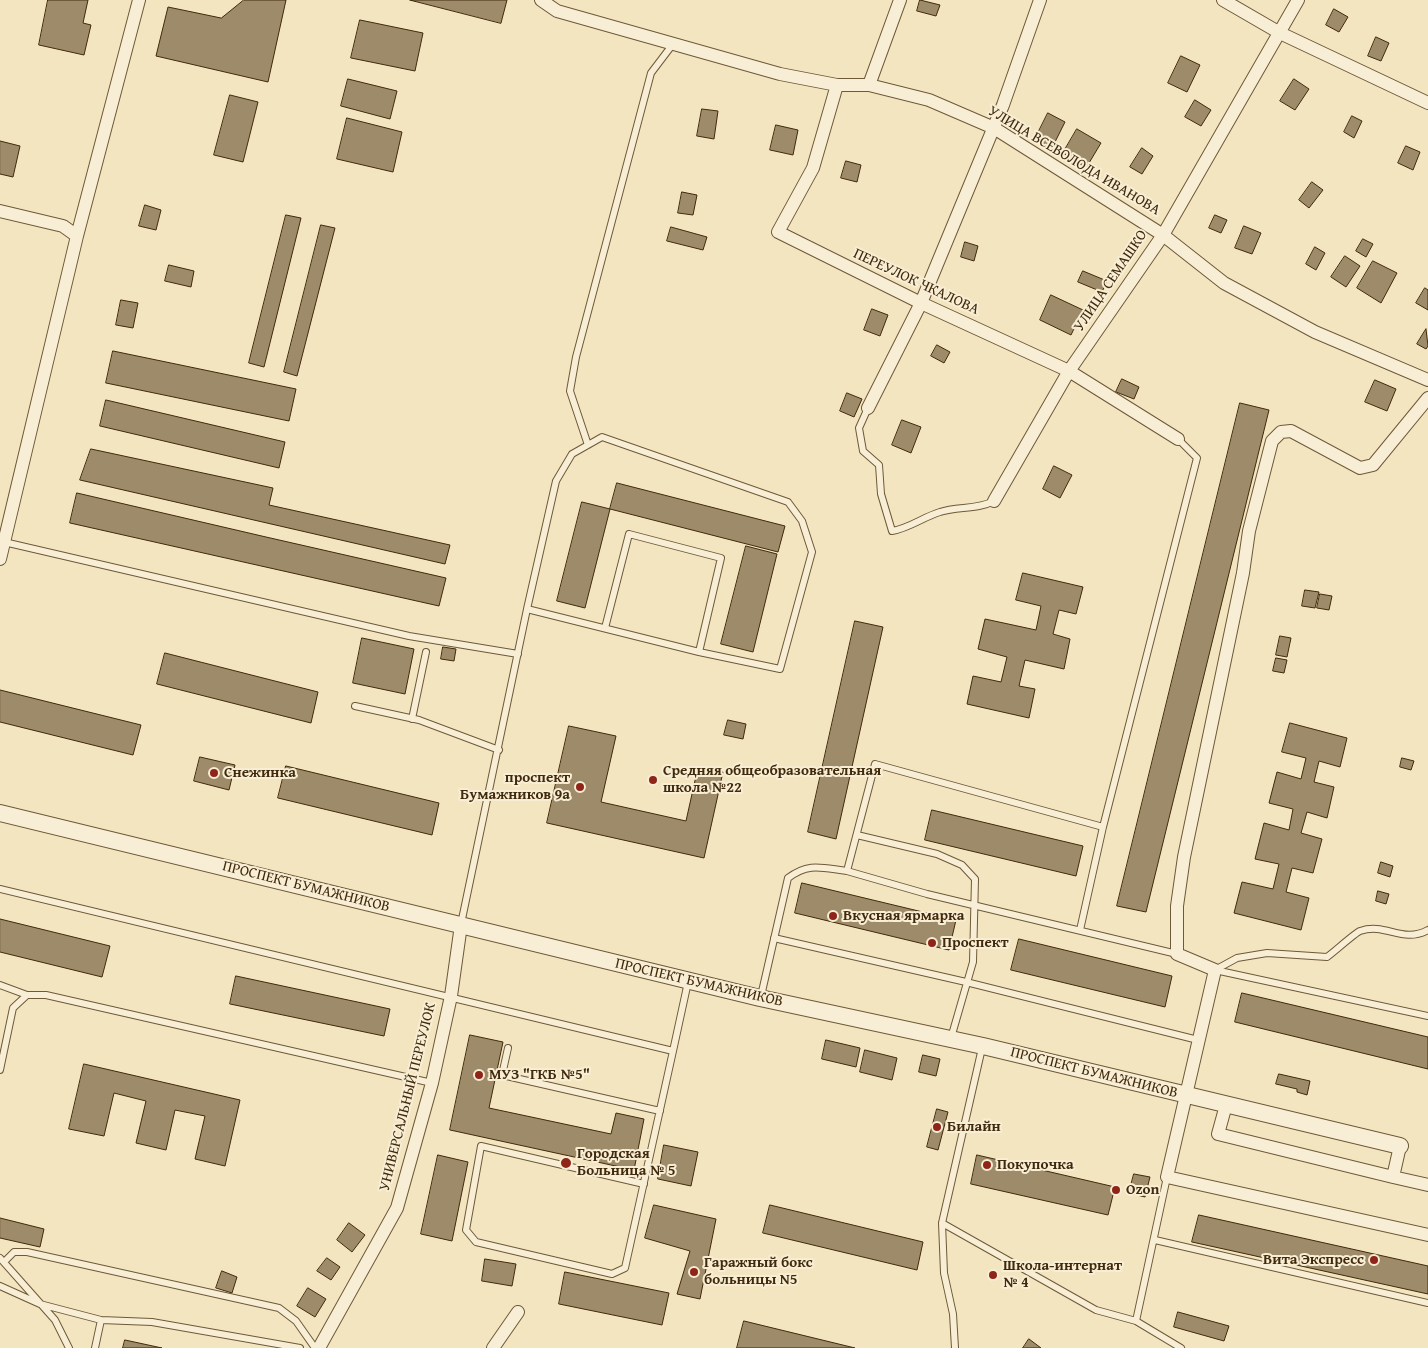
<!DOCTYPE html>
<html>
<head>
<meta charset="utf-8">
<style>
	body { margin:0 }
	canvas { display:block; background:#f3e5bf }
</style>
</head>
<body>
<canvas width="1428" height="1348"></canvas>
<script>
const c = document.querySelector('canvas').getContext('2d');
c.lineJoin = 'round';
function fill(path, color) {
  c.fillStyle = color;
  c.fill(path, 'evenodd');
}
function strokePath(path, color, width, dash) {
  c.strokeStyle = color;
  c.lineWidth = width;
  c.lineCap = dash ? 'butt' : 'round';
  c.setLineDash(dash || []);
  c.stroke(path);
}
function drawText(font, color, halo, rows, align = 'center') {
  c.font = font + ' "Gentium Book Plus",serif';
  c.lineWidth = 4;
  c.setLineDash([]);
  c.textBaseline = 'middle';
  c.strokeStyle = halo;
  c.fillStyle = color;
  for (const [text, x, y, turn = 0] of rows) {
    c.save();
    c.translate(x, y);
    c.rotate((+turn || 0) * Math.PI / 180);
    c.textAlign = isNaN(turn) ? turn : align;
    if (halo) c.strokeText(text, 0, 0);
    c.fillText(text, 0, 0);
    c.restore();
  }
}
const building = new Path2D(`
	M48 0H88L83 23 91 25 84 55 39 45Z
	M244 0H286L268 82 156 56 168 7 221 18Z
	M410 0H507L501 23Z
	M920 0 940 5 936 16 917 11Z
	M1334 9 1348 17 1339 32 1326 25Z
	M360 20 423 33 415 71 351 58Z
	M1376 37 1389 43 1381 61 1368 56Z
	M1181 56 1200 65 1187 92 1168 83Z
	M348 79 397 91 390 119 341 106Z
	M1294 79 1309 89 1295 110 1280 101Z
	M230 95 258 102 243 162 214 155Z
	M1195 100 1211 110 1201 126 1185 117Z
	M702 109 718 111 714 139 697 136Z
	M1048 113 1065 122 1051 150 1034 141Z
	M1352 116 1362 121 1354 138 1344 132Z
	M347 118 402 132 393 172 337 159Z
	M776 125 798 130 793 155 770 150Z
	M1077 129 1101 143 1086 168 1063 153Z
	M0 141 20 146 13 177 0 174Z
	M1406 146 1420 152 1413 170 1398 163Z
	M1142 148 1153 156 1142 174 1130 167Z
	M846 161 861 165 857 182 841 178Z
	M1312 182 1323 190 1309 208 1299 200Z
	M682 192 697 195 693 215 678 213Z
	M145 205 161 210 156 230 139 226Z
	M286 215 301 218 264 367 249 363Z
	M1215 215 1227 220 1221 233 1209 228Z
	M321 225 335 228 297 376 284 372Z
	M1244 226 1261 233 1252 254 1235 248Z
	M671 227 707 237 703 250 667 241Z
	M1363 239 1373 244 1366 257 1356 251Z
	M965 242 978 246 974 261 961 257Z
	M1315 247 1325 253 1316 270 1306 264Z
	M1345 256 1360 266 1346 287 1331 277Z
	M1373 261 1397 273 1381 303 1357 288Z
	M169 265 194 271 191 287 165 281Z
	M1083 271 1107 281 1102 292 1078 282Z
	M1425 288 1428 290V310L1416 303Z
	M1051 295 1083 310 1071 335 1040 320Z
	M121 300 138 303 133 328 116 325Z
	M872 309 888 315 880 336 864 330Z
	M1426 329 1428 346 1426 349 1417 344Z
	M937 345 950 352 944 363 931 356Z
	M113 351 296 389 289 421 106 383Z
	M1122 379 1139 387 1134 399 1116 392Z
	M1375 380 1396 389 1387 411 1365 402Z
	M847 393 862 399 854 417 840 411Z
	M106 400 285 442 279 468 100 426Z
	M1240 403 1269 410 1146 912 1117 906Z
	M902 420 921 427 911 453 892 445Z
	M91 449 273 488 269 505 450 545 445 564 80 480Z
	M1054 466 1072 475 1060 498 1043 489Z
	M617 483 785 526 778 552 610 509Z
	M77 493 266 537 446 578 439 606 70 523Z
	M582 502 610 509 585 608 557 601Z
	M746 546 777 554 753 652 721 644Z
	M1023 573 1083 587 1076 614 1059 610 1053 634 1070 639 1064 669 1025 660 1019 686 1035 689 1029 718 967 704 973 676 1001 682 1007 657 978 649 985 619 1036 630 1041 606 1016 600Z
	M1305 590 1319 592 1315 608 1302 606Z
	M1320 594 1332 596 1329 610 1317 608Z
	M855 621 883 627 836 839 808 832Z
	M1280 636 1291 638 1287 657 1276 655Z
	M362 638 414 649 405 694 353 683Z
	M443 647 456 649 454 661 441 659Z
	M165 653 318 692 311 723 157 684Z
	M1276 658 1287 660 1284 673 1273 671Z
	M0 690 141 725 133 755 0 722Z
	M728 720 746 724 743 739 724 735Z
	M1290 723 1347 738 1340 767 1319 761 1314 782 1334 787 1327 818 1307 812 1301 833 1322 839 1313 873 1292 868 1286 892 1309 898 1301 930 1234 913 1242 882 1273 889 1279 864 1255 859 1264 823 1289 830 1293 809 1269 803 1277 772 1301 779 1306 758 1282 752Z
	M569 726 616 736 601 802 686 821 698 767 723 772 704 858 547 823Z
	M200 757 235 765 229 790 194 781Z
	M1402 758 1414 761 1411 770 1400 767Z
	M286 766 439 803 432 835 278 798Z
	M932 810 1083 846 1076 876 925 840Z
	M1381 862 1393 866 1390 877 1378 873Z
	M802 883 956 920 949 950 795 913Z
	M1378 891 1389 894 1386 904 1376 901Z
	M0 919 110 946 102 977 0 952Z
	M1019 939 1172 976 1165 1007 1011 970Z
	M236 976 390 1009 384 1036 230 1004Z
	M1242 993 1428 1037V1069L1235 1022Z
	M470 1035 503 1042 489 1108 611 1134 616 1113 644 1119 634 1170 450 1130Z
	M826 1040 860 1048 856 1067 822 1059Z
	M865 1050 897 1058 892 1080 860 1072Z
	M923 1055 940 1059 936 1076 919 1072Z
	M84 1064 240 1100 225 1166 195 1159 205 1116 175 1110 166 1150 136 1143 146 1101 114 1093 104 1136 69 1129Z
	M1279 1074 1310 1081 1307 1095 1297 1092V1089L1276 1084Z
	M937 1109 948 1112 938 1150 927 1147Z
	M664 1145 698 1152 691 1186 658 1179Z
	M438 1155 468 1162 452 1241 421 1234Z
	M977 1155 1115 1187 1108 1215 971 1184Z
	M1134 1174 1150 1177 1145 1197 1129 1193Z
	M654 1205 716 1219 700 1299 677 1294 690 1251 645 1238Z
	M770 1205 923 1242 917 1270 763 1233Z
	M1199 1215 1428 1266V1294L1192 1242Z
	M0 1218 44 1229 40 1247 0 1238Z
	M349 1223 365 1235 352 1252 337 1240Z
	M327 1258 340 1267 331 1280 317 1271Z
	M485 1259 516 1264 512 1286 482 1281Z
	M222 1271 237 1277 232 1293 216 1288Z
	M565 1272 669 1293 662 1325 559 1304Z
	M308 1288 326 1299 315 1317 297 1306Z
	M1178 1312 1229 1326 1224 1341 1174 1327Z
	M744 1321 855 1348H737Z
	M1029 1339 1041 1348H1023Z
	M125 1340 162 1348H123Z`);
const service = new Path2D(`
	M868 408 859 428 863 451 879 465 881 494 892 531C910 528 923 517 940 512 957 506 977 510 994 501
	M588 445 570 391 576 357 651 73 673 44
	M4 542 409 636 518 654
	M605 628 629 534 721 558 699 652
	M355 706 419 720 499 750
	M412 719 426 652
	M857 835 937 854 962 865 975 879 973 962 951 1038
	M847 871 927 894 1177 954
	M0 889 673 1051 688 982
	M461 924 527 609 699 652 780 669 812 552 802 521 788 502 602 437 572 454 556 481 527 609
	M1080 930 1103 827
	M1428 930C1402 944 1386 922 1360 931 1355 933 1334 952 1327 957L1267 953 1237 958 1215 970 1428 1016
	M774 938 966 982 1198 1040
	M0 985 27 995
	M761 996 788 878C809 862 822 868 847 871L875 764 1103 827 1197 458 1178 439
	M508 1048 502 1075 660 1111
	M982 1048 942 1223 1096 1310 1136 1321
	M0 1070 13 1008 27 995H46L432 1083
	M1167 1177 1136 1321 1181 1348
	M644 1184 481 1146 466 1230 476 1242 612 1274 625 1268 673 1051
	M942 1223 944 1273 953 1314 955 1348
	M1155 1240 1428 1303
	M0 1258 55 1320 69 1348
	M5 1261 14 1252H27L279 1308 296 1321 315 1348
	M0 1286 40 1304 101 1320 152 1322 300 1348
	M95 1348 101 1320`);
const minor = new Path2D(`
	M541 0 557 11 780 74 837 85H869L929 100 994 128 1163 235 1224 283 1315 332 1428 380
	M1223 0 1280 33 1428 103
	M837 85 813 168 778 232 921 303 1069 371 1178 439
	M869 85 900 0
	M0 211 63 226 77 236
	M1428 398 1373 465 1360 468 1291 431 1281 432 1272 441 1249 531 1243 573 1184 857 1177 906V954L1215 970 1167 1177 1428 1235
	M868 408 921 303 1003 105 1040 0
	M994 501 1069 371 1163 235 1298 0
	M0 559 77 236 139 0
	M1226 1105 1218 1134 1393 1177
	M1400 1146 1393 1177 1428 1185
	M319 1348 397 1208 432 1083 451 996 461 925
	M493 1348 518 1312`);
const tertiary = new Path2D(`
	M0 813 760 998 983 1046 1400 1146`);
const markers = [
	[214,773,5,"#8f2418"],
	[653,780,5,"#8f2418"],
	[580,787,5,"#8f2418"],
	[833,916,5,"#8f2418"],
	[932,943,5,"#8f2418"],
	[479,1075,5,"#8f2418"],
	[937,1127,5,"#8f2418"],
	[566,1163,6,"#8f2418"],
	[987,1165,5,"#8f2418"],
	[1116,1190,5,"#8f2418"],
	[1374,1260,5,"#8f2418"],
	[694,1272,5,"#8f2418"],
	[993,1275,5,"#8f2418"]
];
const streetNames = [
	["УЛИЦА ВСЕВОЛОДА ИВАНОВА",1074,161,31],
	["УЛИЦА СЕМАШКО",1111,281,-56],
	["ПЕРЕУЛОК ЧКАЛОВА",916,282,25],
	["ПРОСПЕКТ БУМАЖНИКОВ",306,887,14],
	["ПРОСПЕКТ БУМАЖНИКОВ",699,983,13],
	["ПРОСПЕКТ БУМАЖНИКОВ",1094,1073,14],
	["УНИВЕРСАЛЬНЫЙ ПЕРЕУЛОК",408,1097,-76]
];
const poiNames = [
	["Средняя общеобразовательная",663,771],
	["школа №22",663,788],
	["Снежинка",224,773],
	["проспект",570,778,"right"],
	["Бумажников 9а",570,795,"right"],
	["Вкусная ярмарка",843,916],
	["Проспект",942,943],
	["МУЗ \"ГКБ №5\"",489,1075],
	["Билайн",947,1127],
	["Городская",577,1154],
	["Больница № 5",577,1171],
	["Покупочка",997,1165],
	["Ozon",1126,1190],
	["Вита Экспресс",1364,1260,"right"],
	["Гаражный бокс",704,1263],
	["больницы N5",704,1280],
	["Школа-интернат",1003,1266],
	["№ 4",1003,1283]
];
fill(building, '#9e8b69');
strokePath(building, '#412a0b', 1);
strokePath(service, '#6e5938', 8);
strokePath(minor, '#6e5938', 14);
strokePath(tertiary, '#6e5938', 18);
strokePath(service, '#f7eed5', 6);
strokePath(minor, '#f7eed5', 12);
strokePath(tertiary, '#f7eed5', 16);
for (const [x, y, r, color] of markers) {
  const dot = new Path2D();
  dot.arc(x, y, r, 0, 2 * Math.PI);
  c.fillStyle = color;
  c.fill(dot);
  strokePath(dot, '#f7eed5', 2);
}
drawText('15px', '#412a0b', '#f7eed5', streetNames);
drawText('bold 15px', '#412a0b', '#f7eed5', poiNames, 'left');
</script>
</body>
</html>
